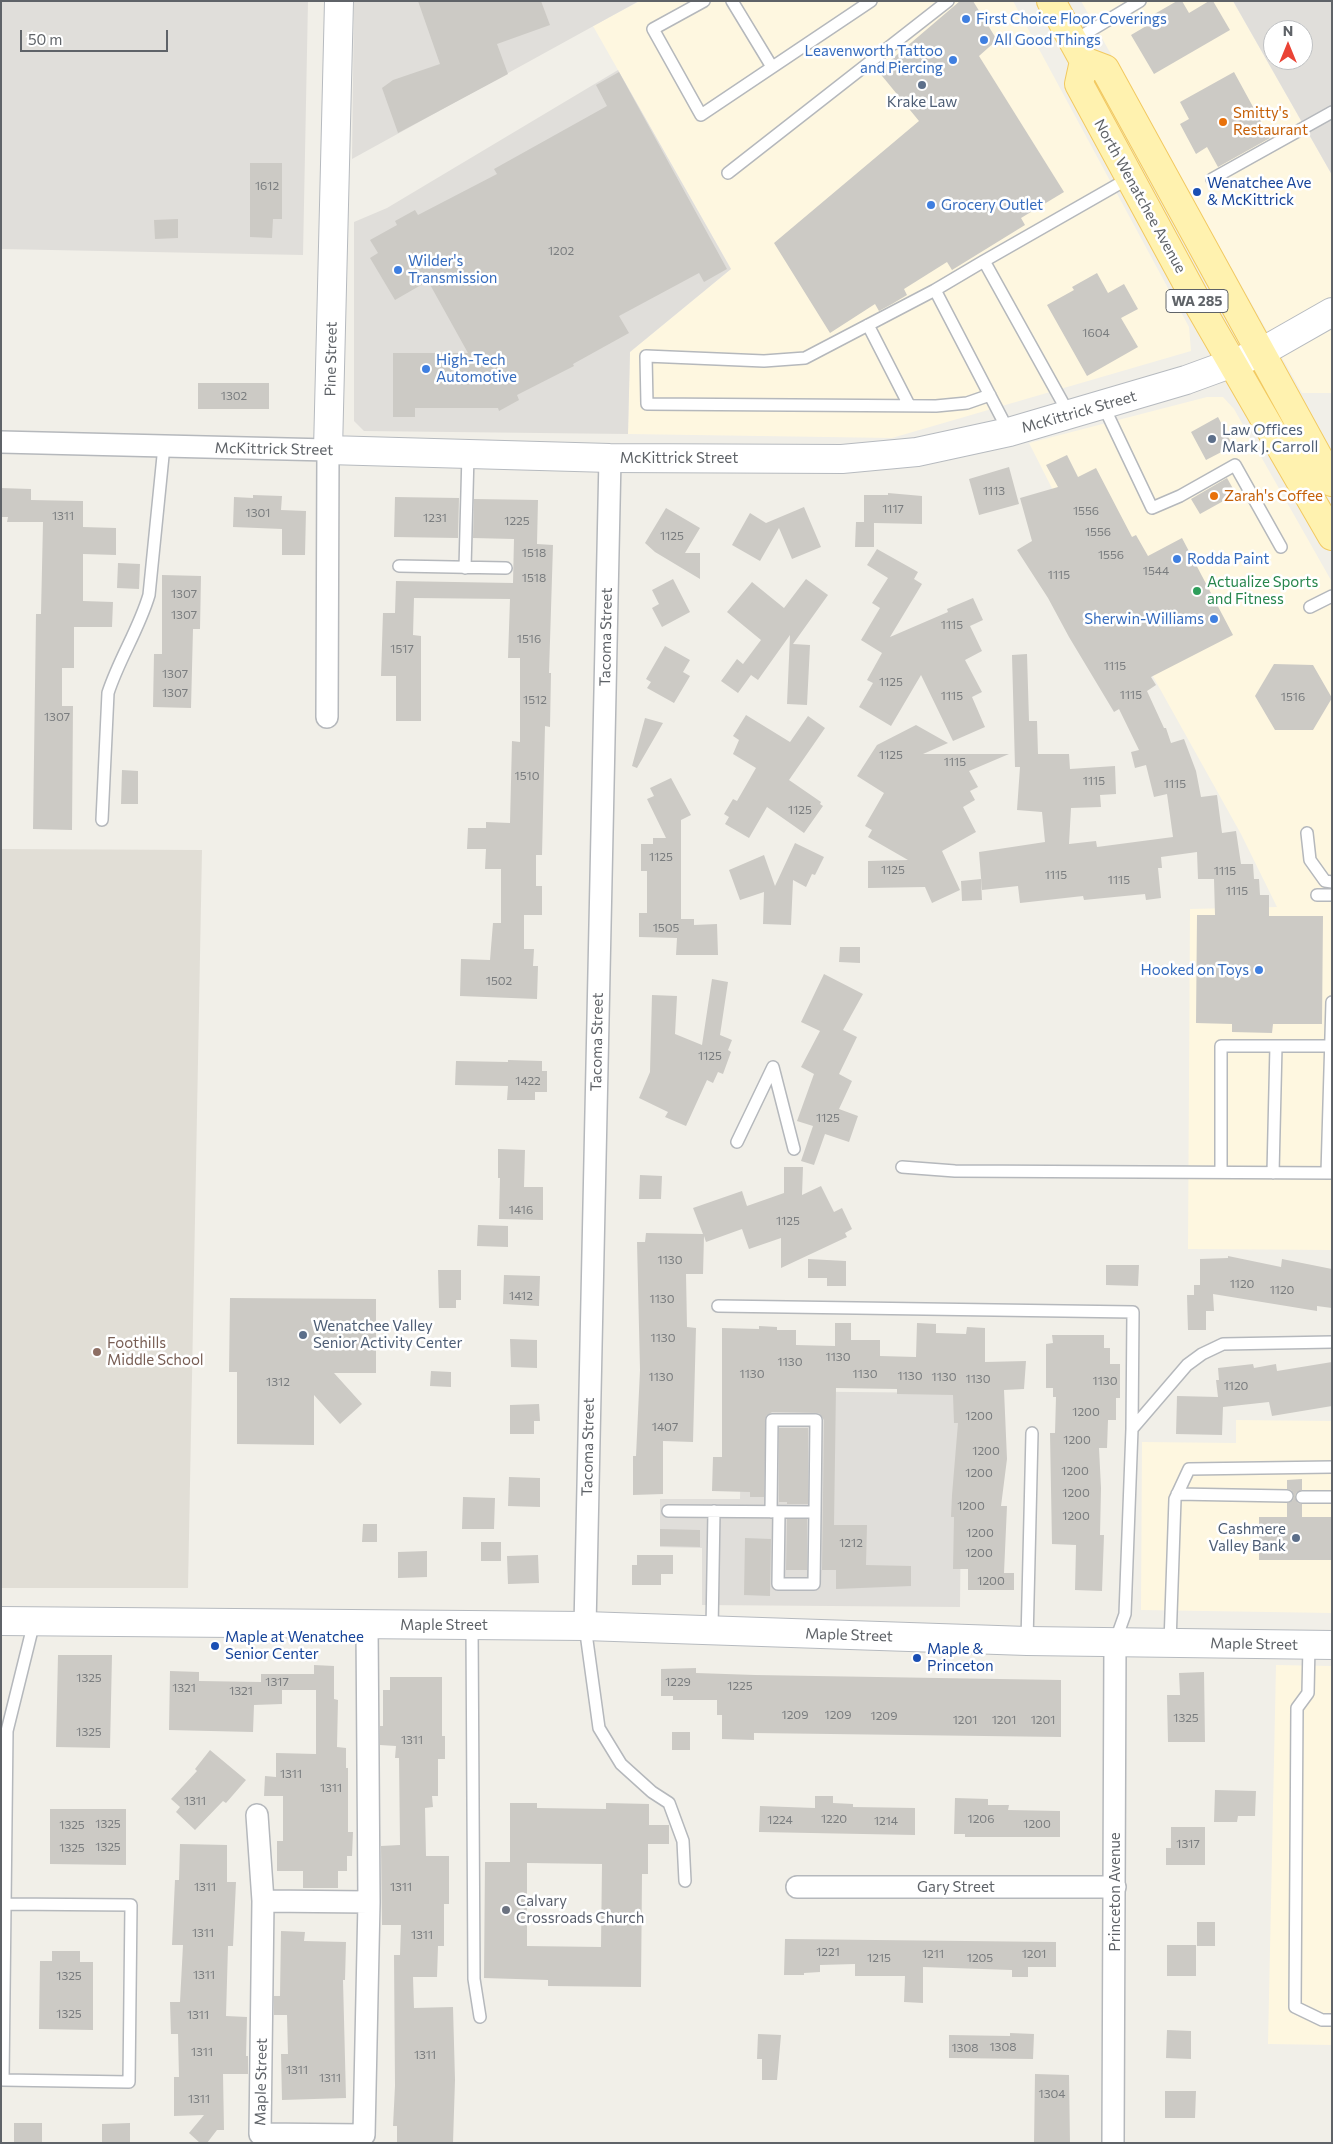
<!DOCTYPE html>
<html>
<head>
<meta charset="utf-8">
<style>
	body { margin:0 }
	#map { position:relative; width:1333px; height:2144px; overflow:hidden; background:#f1efe8; font-family:Commissioner,sans-serif }
	canvas { display:block }
	.frame { position:absolute; inset:0; border:2px solid #5f6368; pointer-events:none }
	.north { position:absolute; left:1263px; top:20px; width:50px; height:50px; box-sizing:border-box; background:#fff; border:1px solid #bfc1c3; border-radius:50%; rotate:0deg; font-size:14px; font-weight:700; line-height:20px; text-align:center; color:#5f6368 }
	.north::after { content:''; display:block; margin:auto; width:18px; height:22px; background:#ea4335; clip-path:polygon(50% 0,100% 100%,50% 72%,0 100%) }
	.scale { position:absolute; left:20px; top:30px; width:148px; height:22px; box-sizing:border-box; border:2px solid #5f6368; border-top:0; padding-left:6px; font-size:15px; line-height:18px; white-space:nowrap; color:#5f6368; -webkit-text-stroke:4px #fff; paint-order:stroke }
</style>
</head>
<body>
<div id="map">
<canvas width="1333" height="2144"></canvas>
<div class="frame"></div>
<div class="north">N</div>
<div class="scale">50 m</div>
</div>
<script>
const c = document.querySelector('canvas').getContext('2d');
c.lineJoin = 'round';
function fill(path, color) {
  c.fillStyle = color;
  c.fill(path, 'evenodd');
}
function strokePath(path, color, width, dash) {
  c.strokeStyle = color;
  c.lineWidth = width;
  c.lineCap = dash ? 'butt' : 'round';
  c.setLineDash(dash || []);
  c.stroke(path);
}
function drawText(font, color, halo, rows, align = 'center') {
  c.font = font + ' Commissioner,sans-serif';
  c.lineWidth = 5;
  c.setLineDash([]);
  c.textBaseline = 'middle';
  c.strokeStyle = halo;
  c.fillStyle = color;
  for (const [text, x, y, turn = 0] of rows) {
    c.save();
    c.translate(x, y);
    c.rotate((+turn || 0) * Math.PI / 180);
    c.textAlign = isNaN(turn) ? turn : align;
    if (halo) c.strokeText(text, 0, 0);
    c.fillText(text, 0, 0);
    c.restore();
  }
}
const commercial = new Path2D(`
	M640 1H1013L1189 327 1191 351 892 438 628 434 630 352 731 269 593 26Z
	M1081 1H1233L1332 175V393H1302Z
	M1207 397H1223L1234 409 1332 582V1250L1188 1249 1190 909 1277 907 1241 834 1155 680 1063 510 1029 443Z
	M1236 1420 1332 1421V1613L1141 1610 1142 1442 1236 1443Z
	M1276 1665 1332 1666V2045L1268 2044Z`);
const industrial = new Path2D(`
	M1 1H308L303 255 1 249Z
	M354 1H639L352 159Z
	M1233 1H1332V175ZM1273 30H1303V60H1273Z
	M618 70 731 269 630 352 628 434 364 431 354 421V222L387 208Z
	M742 1391 962 1393 960 1607 702 1605V1548L660 1547V1499H740Z`);
const education = new Path2D(`
	M1 849 202 850 188 1588H1Z`);
const building = new Path2D(`
	M418 1H541L550 25 497 44 508 74 398 133 382 88 393 80 440 64Z
	M960 1H973L997 40 979 56 1064 192 1021 218 1025 225 952 270 947 262 904 289 907 295 892 304 879 311 875 304 830 333 774 243 919 121 878 71Z
	M1177 1H1182L1189 13 1209 1H1213L1230 30 1154 74 1131 35 1148 25 1144 20Z
	M619 72 727 269 704 282 699 273 619 316 629 333 573 364 574 366 517 395 519 400 499 411 498 408H415V417H393V353H468L428 281 395 300 370 258 378 253 370 240 397 225 395 221 415 210 418 215 497 174 494 169 607 106 596 85Z
	M1234 72 1270 138 1218 167 1207 147 1196 154 1180 124 1189 119 1180 102Z
	M250 163H282V219H273L272 238 250 237Z
	M178 219V238L155 239 154 220Z
	M1097 273 1108 293 1124 284 1138 309 1121 318 1138 347 1087 376 1047 305 1074 290 1072 287Z
	M198 383H269V409H198Z
	M1218 417 1233 446 1206 460 1191 432Z
	M1067 455 1078 477 1096 468 1132 537 1136 535 1148 556 1182 538 1233 635 1151 677 1156 685 1147 691 1164 728H1166L1171 743 1184 739 1196 771 1201 797 1217 795 1222 833 1236 831 1241 864H1253L1254 879H1259L1260 895H1269V916H1323L1322 1024H1273L1272 1033 1232 1032V1024L1196 1023 1197 915H1215L1214 879H1198L1197 852 1161 857 1162 868H1158L1161 898 1146 900 1145 894 1084 900 1083 896 1020 903 1018 886 982 890 979 852 1045 842 1042 812 1017 810 1020 767H1015L1012 655 1027 654 1029 721H1037L1038 754H1069L1070 769 1115 766 1116 794 1100 795 1101 807 1071 808 1069 844 1096 841 1097 847 1173 837 1167 794 1154 797 1146 765 1135 768 1131 752 1139 750 1119 709 1114 712 1069 637 1048 598 1017 550 1032 541 1020 498 1058 487 1046 465Z
	M1009 467 1019 504 979 515 969 479Z
	M1227 478 1236 494 1200 514 1191 499Z
	M1 488 31 489V500L83 501V527L116 528V555L83 554V601L113 602 112 627H74V668H62V706H73L72 830 33 829 36 614H41L43 522H7L8 517H1Z
	M888 493 922 496V524L874 523V547H855L856 522H864V495H888Z
	M253 495 282 496 281 510 306 511 305 555H282V529L233 527 234 497 253 498Z
	M395 497 459 498 458 538 394 537Z
	M474 499 538 500 537 544 553 545 549 673H551L550 727 545 726 542 855H536V886H542V915H524V949H534L533 966H538L537 999 460 996 461 959 490 960 493 923H501V869H485L486 849H467L468 828H486V822L510 823 512 741 520 742V658H508L510 599 414 598 413 635 421 636V721H396V676H381L383 613H395L396 581 513 583 514 539 473 538Z
	M804 507 821 547 792 559 779 528 760 561 732 545 750 513 766 523Z
	M666 508 700 528 685 553H700V579L655 552 645 543Z
	M877 549 918 572 914 579 922 584 890 637 948 612 947 609 973 598 983 620 970 626 982 651 965 660 982 692 972 697 985 727 953 741 921 675 891 726 859 707 873 683 867 680 882 653 861 640 880 608 872 603 888 578 867 565Z
	M118 563 140 564 139 589 117 588Z
	M162 575 201 576 200 629H193L191 708 153 707 154 654H162Z
	M673 579 690 612 662 627 652 608 659 604 652 590Z
	M806 579 828 595 793 644 810 645 807 705 787 704 790 635 758 680 751 675 738 693 721 681 737 659 743 664 761 640 727 612 752 582 784 608Z
	M665 646 690 660 683 672 690 676 674 703 647 688 651 682 646 679Z
	M1274 664 1313 665 1332 698 1313 730H1275L1255 696Z
	M746 715 790 742 808 716 825 728 789 780 821 802 820 804 823 806 804 833 767 807 749 838 725 824 729 817 724 814 733 799 737 801 756 768 733 754 739 740 733 736Z
	M645 718 663 723 637 768 632 766Z
	M916 725 948 743 923 754H1009L969 771 978 787 970 791 975 800 963 807 976 832 942 851 960 890 932 903 925 887 868 888V861L908 860 868 837 872 830 865 826 884 793 857 776 877 745Z
	M122 770 138 771V804H121Z
	M671 778 691 815 681 820V919H694V925L717 924 718 955H676L677 938 639 937V913H647V871H641V844H653V838H666L647 799 654 796 650 788Z
	M795 843 824 857 815 875 812 874 806 887 793 880 791 925 763 924 764 892 740 900 729 870 764 855 775 886Z
	M981 879 982 900 962 901 961 881Z
	M840 947H860V963L839 962Z
	M824 974 863 994 843 1030 857 1037 839 1074 852 1081 839 1109 858 1116 849 1142 825 1134 814 1165 801 1161 813 1126 797 1121 814 1074 801 1067 820 1031 801 1022Z
	M712 979 728 982 720 1035 732 1040 728 1050 731 1052 723 1074 718 1072 713 1083 707 1080 686 1126 665 1117 668 1112 639 1098 650 1072 652 995 677 996 675 1034 702 1045Z
	M508 1060 542 1061V1071H547V1092H535V1100H507L508 1086 455 1085 456 1061 508 1062Z
	M498 1149 525 1150 524 1187H543V1220L499 1219 500 1178H498Z
	M784 1167H803L802 1195 821 1186 834 1212 842 1208 852 1229 845 1233 847 1237 781 1268V1238L749 1249 742 1229 706 1242 704 1236 703 1274H686L687 1327 696 1328 693 1442 663 1441V1494L633 1495V1456H636L640 1370 637 1242H645L646 1233 703 1234 693 1208 742 1191 747 1206 784 1193Z
	M640 1175 662 1176 661 1199H639Z
	M478 1225 508 1226V1247L477 1246Z
	M1228 1256 1281 1267 1282 1259 1332 1269V1308L1317 1306V1311L1213 1294 1214 1311H1206V1330H1188L1187 1295H1194V1285H1200V1259L1228 1258Z
	M808 1259 846 1261V1286H827V1278H808Z
	M1106 1265H1139L1138 1286 1106 1285Z
	M438 1270H461V1300H456V1308H439Z
	M504 1275 540 1276 539 1306 503 1304Z
	M230 1298 376 1299V1373H334L362 1404 340 1424 314 1395V1445L237 1444V1372H229Z
	M835 1323H851V1340H880V1356L916 1357 917 1323 936 1324V1333L966 1334 967 1327 985 1328V1362L1026 1361 1024 1389 1004 1390 1007 1459 1001 1506H1007L1004 1573H1014V1590H968V1569H953L954 1517H951L952 1495 958 1423H954L953 1395 897 1394V1389L836 1388 834 1525H867L866 1565 911 1566V1586L836 1589V1570H822L824 1420 819 1413 772 1412 766 1416 764 1497H750V1492L712 1491 713 1457H722V1328L759 1329V1326L777 1327V1330H796V1345L835 1346Z
	M1052 1335H1104V1348H1110V1364H1120V1398H1116V1420H1108L1107 1448H1099L1101 1488 1100 1535H1104L1102 1591 1075 1590 1076 1545 1052 1544 1050 1433H1055L1056 1397H1053V1388H1046V1344L1053 1343Z
	M510 1339 537 1340V1368L511 1367Z
	M1332 1362V1406L1272 1416 1269 1402 1223 1407 1222 1435 1176 1434 1177 1396 1218 1397 1216 1380H1219L1218 1368 1253 1364 1254 1368 1276 1364 1277 1371Z
	M431 1371 451 1372V1387L430 1386Z
	M539 1404 540 1421H534V1434H510V1405Z
	M779 1428H808V1504H787V1502H779Z
	M509 1477 540 1478V1507L508 1506Z
	M1302 1479V1490L1296 1493 1295 1497 1298 1503 1302 1504V1517H1332V1560H1259V1517H1287V1503L1293 1500 1294 1496 1291 1490 1287 1489V1480Z
	M463 1497 495 1498 494 1529H462Z
	M787 1519H807V1570H786Z
	M363 1524H377V1542H362Z
	M660 1529 700 1530V1547L660 1546Z
	M745 1538 771 1539 770 1596 744 1595Z
	M481 1542H501V1561H481Z
	M427 1551V1577L398 1578V1552Z
	M538 1555 539 1583 508 1584 507 1556Z
	M637 1555H673V1574H661V1585H632V1565H637Z
	M58 1655H112L110 1748 56 1747Z
	M314 1665 334 1666V1699L338 1700 337 1747 346 1748V1768H348V1832H353L352 1856H347V1871H338V1888H303V1871H277V1841H283V1796H264L265 1776 276 1777V1753L316 1754V1690H282V1704L254 1705 253 1732 169 1730 170 1671 199 1672V1681L261 1682V1674H314Z
	M696 1668V1673L755 1675 1061 1680V1737L754 1733V1740L722 1739V1715H717V1700H673V1696H661V1669Z
	M1204 1672 1205 1742H1168L1167 1695H1180L1179 1673Z
	M390 1677H442V1736H445V1759H438V1796H432L433 1807 425 1808 426 1856H449V1904H444V1946H438L437 1977H413L414 2008 453 2007 455 2080 453 2143H397V2126H393L395 2086 394 1955H400L401 1925H382L381 1846 400 1845 399 1758H395L396 1746 380 1745V1726H383V1690H390Z
	M672 1732H690V1750H672Z
	M210 1750 246 1780 226 1803 223 1801 195 1830 176 1812 180 1807 171 1799 197 1771 195 1769Z
	M1215 1790 1256 1791 1255 1816H1238L1237 1822H1214Z
	M815 1796H833V1803L853 1804V1807L915 1808V1835L759 1832 760 1806 815 1808Z
	M955 1798 988 1799V1805H1009L1008 1810 1060 1811V1837H965V1834H954Z
	M510 1803H537V1808L606 1809V1803L649 1804V1825H669V1844H648V1874H642L641 1987 548 1986V1980L484 1978 485 1862H510ZM527 1863 602 1864 601 1947 527 1946Z
	M50 1809H126V1865L50 1864Z
	M1171 1827H1205V1865H1166V1848H1171Z
	M180 1844 227 1845V1882H236L233 1946H228L226 2016 247 2017 246 2056H248V2074H223L224 2130H217L207 2143H200L189 2133 204 2115 174 2116V2077H179L178 2034H171L170 2002H180L183 1945H172L175 1880H179Z
	M1197 1922H1215V1946H1197Z
	M281 1931 305 1932 304 1941 346 1942 345 1980H343L346 2098 282 2100 281 2054H288L287 2015H274V1996H280Z
	M785 1939 1056 1942V1967H1028V1977H1012V1970L923 1967V2003L904 2002 905 1976H855V1964L820 1965V1972L804 1973V1975H784Z
	M1167 1945H1196V1976H1167Z
	M52 1951H80V1962H93V2030L39 2029 40 1961H52Z
	M1167 2030 1191 2031V2059L1166 2058Z
	M1010 2033 1034 2034 1033 2059 949 2058V2035L1010 2036Z
	M758 2034 781 2035 777 2080H762V2059H757Z
	M1035 2074 1069 2075 1070 2143H1034Z
	M1165 2091H1196L1195 2118H1165Z
	M14 2123H42V2143H14Z
	M130 2123V2143H102V2124Z`);
const lane = new Path2D(`
	M704 1 653 29 701 115 871 1
	M732 1 772 67
	M1073 41 1140 1
	M728 173 948 1
	M1212 179 1332 112
	M984 261 935 290 1009 432
	M935 290 805 358 764 361 646 356 647 404 936 406 967 403 990 395
	M868 325 909 405
	M1103 405 1152 508 1180 496 1235 465 1281 547
	M1069 414 984 261 1131 177
	M399 566 506 568
	M465 568 468 454
	M1310 607 1332 596
	M102 820 108 693C119 659 139 629 149 595L164 446
	M1307 833 1310 860 1325 881 1332 882
	M1317 895H1332
	M737 1142 773 1067 794 1149
	M902 1167 955 1171 1332 1173
	M1221 1172V1046H1330
	M1273 1173 1276 1046
	M1327 1173 1332 1002
	M718 1306 1133 1312 1132 1429 1125 1614 1115 1642
	M1132 1429 1187 1365 1202 1354 1223 1344 1332 1342
	M1177 1494 1287 1496
	M1302 1497H1332
	M668 1511 815 1512 814 1584H778L779 1512
	M771 1512 772 1420H816L815 1512
	M472 1625 474 1979 480 2017
	M585 1626 599 1728 621 1764 652 1792 669 1803 683 1841 685 1881
	M712 1630 714 1511
	M1027 1641 1032 1433
	M1170 1643 1175 1499 1189 1469 1332 1467
	M1309 1645 1308 1693 1297 1708 1295 2007 1322 2020H1332
	M5 1904 131 1905 129 2082 3 2080 7 1731 34 1622`);
const street = new Path2D(`
	M1 442 328 450 327 717
	M585 1626 610 458
	M257 1815 263 1901 260 2134 364 2135 369 1902 367 1625
	M797 1887H1115
	M263 1901 369 1902
	M1113 2143 1115 1642`);
const secondary = new Path2D(`
	M339 1 328 450 610 458 842 459 917 452 1009 432 1186 380 1260 353 1332 312
	M1 1621 585 1626 1027 1641 1332 1645`);
const primary = new Path2D(`
	M1051 1 1084 61 1105 69 1332 482
	M1084 61 1079 84 1201 309 1332 536`);
const markers = [
	[966,19,5,"#3f7fe0"],
	[984,40,5,"#3f7fe0"],
	[953,60,5,"#3f7fe0"],
	[922,85,5,"#5c6f8a"],
	[1223,122,5,"#e8710a"],
	[1197,192,5,"#1a4fb4"],
	[931,205,5,"#3f7fe0"],
	[398,270,5,"#3f7fe0"],
	[426,369,5,"#3f7fe0"],
	[1212,439,5,"#5c6f8a"],
	[1214,496,5,"#e8710a"],
	[1177,559,5,"#3f7fe0"],
	[1197,591,5,"#2e9e5b"],
	[1214,619,5,"#3f7fe0"],
	[1259,970,5,"#3f7fe0"],
	[303,1335,5,"#5c6f8a"],
	[97,1352,5,"#8d6e63"],
	[1296,1538,5,"#5c6f8a"],
	[215,1646,5,"#1a4fb4"],
	[917,1658,5,"#1a4fb4"],
	[506,1910,5,"#6b7280"]
];
const numberNames = [
	["1612",267,186],
	["1202",561,251],
	["1604",1096,333],
	["1302",234,396],
	["1113",994,491],
	["1117",893,509],
	["1556",1086,511],
	["1301",258,513],
	["1311",63,516],
	["1231",435,518],
	["1225",517,521],
	["1556",1098,532],
	["1125",672,536],
	["1518",534,553],
	["1556",1111,555],
	["1544",1156,571],
	["1115",1059,575],
	["1518",534,578],
	["1307",184,594],
	["1307",184,615],
	["1115",952,625],
	["1516",529,639],
	["1517",402,649],
	["1115",1115,666],
	["1307",175,674],
	["1125",891,682],
	["1307",175,693],
	["1115",1131,695],
	["1115",952,696],
	["1516",1293,697],
	["1512",535,700],
	["1307",57,717],
	["1125",891,755],
	["1115",955,762],
	["1510",527,776],
	["1115",1094,781],
	["1115",1175,784],
	["1125",800,810],
	["1125",661,857],
	["1125",893,870],
	["1115",1225,871],
	["1115",1056,875],
	["1115",1119,880],
	["1115",1237,891],
	["1505",666,928],
	["1502",499,981],
	["1125",710,1056],
	["1422",528,1081],
	["1125",828,1118],
	["1416",521,1210],
	["1125",788,1221],
	["1130",670,1260],
	["1120",1242,1284],
	["1120",1282,1290],
	["1412",521,1296],
	["1130",662,1299],
	["1130",663,1338],
	["1130",838,1357],
	["1130",790,1362],
	["1130",752,1374],
	["1130",865,1374],
	["1130",910,1376],
	["1130",661,1377],
	["1130",944,1377],
	["1130",978,1379],
	["1130",1105,1381],
	["1312",278,1382],
	["1120",1236,1386],
	["1200",1086,1412],
	["1200",979,1416],
	["1407",665,1427],
	["1200",1077,1440],
	["1200",986,1451],
	["1200",1075,1471],
	["1200",979,1473],
	["1200",1076,1493],
	["1200",971,1506],
	["1200",1076,1516],
	["1200",980,1533],
	["1212",851,1543],
	["1200",979,1553],
	["1200",991,1581],
	["1325",89,1678],
	["1317",277,1682],
	["1229",678,1682],
	["1225",740,1686],
	["1321",184,1688],
	["1321",241,1691],
	["1209",795,1715],
	["1209",838,1715],
	["1209",884,1716],
	["1325",1186,1718],
	["1201",965,1720],
	["1201",1004,1720],
	["1201",1043,1720],
	["1325",89,1732],
	["1311",412,1740],
	["1311",291,1774],
	["1311",331,1788],
	["1311",195,1801],
	["1220",834,1819],
	["1206",981,1819],
	["1224",780,1820],
	["1214",886,1821],
	["1325",108,1824],
	["1200",1037,1824],
	["1325",72,1825],
	["1317",1188,1844],
	["1325",108,1847],
	["1325",72,1848],
	["1311",205,1887],
	["1311",401,1887],
	["1311",203,1933],
	["1311",422,1935],
	["1221",828,1952],
	["1211",933,1954],
	["1201",1034,1954],
	["1215",879,1958],
	["1205",980,1958],
	["1311",204,1975],
	["1325",69,1976],
	["1325",69,2014],
	["1311",198,2015],
	["1308",1003,2047],
	["1308",965,2048],
	["1311",202,2052],
	["1311",425,2055],
	["1311",297,2070],
	["1311",330,2078],
	["1304",1052,2094],
	["1311",199,2099]
];
const shields = [
	[1197,301,62]
];
const shieldNames = [
	["WA 285",1197,301]
];
const shopNames = [
	["First Choice Floor Coverings",976,19],
	["All Good Things",994,40],
	["Leavenworth Tattoo",943,51,"right"],
	["and Piercing",943,68,"right"],
	["Grocery Outlet",941,205],
	["Wilder's",408,261],
	["Transmission",408,278],
	["High-Tech",436,360],
	["Automotive",436,377],
	["Rodda Paint",1187,559],
	["Sherwin-Williams",1204,619,"right"],
	["Hooked on Toys",1249,970,"right"]
];
const serviceNames = [
	["Krake Law",922,102,"center"],
	["Law Offices",1222,430],
	["Mark J. Carroll",1222,447],
	["Wenatchee Valley",313,1326],
	["Senior Activity Center",313,1343],
	["Cashmere",1286,1529,"right"],
	["Valley Bank",1286,1546,"right"]
];
const foodNames = [
	["Smitty's",1233,113],
	["Restaurant",1233,130],
	["Zarah's Coffee",1224,496]
];
const transitNames = [
	["Wenatchee Ave",1207,183],
	["& McKittrick",1207,200],
	["Maple at Wenatchee",225,1637],
	["Senior Center",225,1654],
	["Maple &",927,1649],
	["Princeton",927,1666]
];
const streetNames = [
	["North Wenatchee Avenue",1140,196,61],
	["Pine Street",331,359,-89],
	["McKittrick Street",1079,412,-16],
	["McKittrick Street",274,449,1],
	["McKittrick Street",679,458],
	["Tacoma Street",606,637,-89],
	["Tacoma Street",597,1042,-89],
	["Tacoma Street",588,1447,-89],
	["Maple Street",444,1625],
	["Maple Street",849,1635,2],
	["Maple Street",1254,1644,1],
	["Gary Street",956,1887],
	["Princeton Avenue",1115,1892,-90],
	["Maple Street",261,2082,-89]
];
const leisureNames = [
	["Actualize Sports",1207,582],
	["and Fitness",1207,599]
];
const educationNames = [
	["Foothills",107,1343],
	["Middle School",107,1360]
];
const worshipNames = [
	["Calvary",516,1901],
	["Crossroads Church",516,1918]
];
fill(commercial, '#fef7e0');
fill(industrial, '#e0deda');
fill(education, '#e1ded6');
fill(building, '#cccac5');
strokePath(lane, '#b5b8bc', 14);
strokePath(street, '#b5b8bc', 24);
strokePath(secondary, '#b6babf', 30);
strokePath(primary, '#f2c960', 30);
strokePath(lane, '#fff', 11);
strokePath(street, '#fff', 21);
strokePath(secondary, '#fff', 28);
strokePath(primary, '#fff2af', 28);
for (const [x, y, r, color] of markers) {
  const dot = new Path2D();
  dot.arc(x, y, r, 0, 2 * Math.PI);
  c.fillStyle = color;
  c.fill(dot);
  strokePath(dot, '#fff', 2);
}
drawText('12px', '#7a7d7f', null, numberNames);
for (const [x, y, w] of shields) {
  const box = new Path2D();
  box.roundRect(x - w / 2, y - 11.5, w, 23, 4);
  c.fillStyle = '#fff';
  c.fill(box);
  strokePath(box, '#5f6368', 1);
}
drawText('bold 14px', '#5f6368', null, shieldNames);
drawText('15px', '#366cbe', '#fff', shopNames, 'left');
drawText('15px', '#4e5e75', '#fff', serviceNames, 'left');
drawText('15px', '#c56008', '#fff', foodNames, 'left');
drawText('15px', '#164399', '#fff', transitNames, 'left');
drawText('15px', '#5f6368', '#fff', streetNames);
drawText('15px', '#27864d', '#fff', leisureNames, 'left');
drawText('15px', '#785e54', '#fff', educationNames, 'left');
drawText('15px', '#5b616d', '#fff', worshipNames, 'left');
</script>
</body>
</html>
